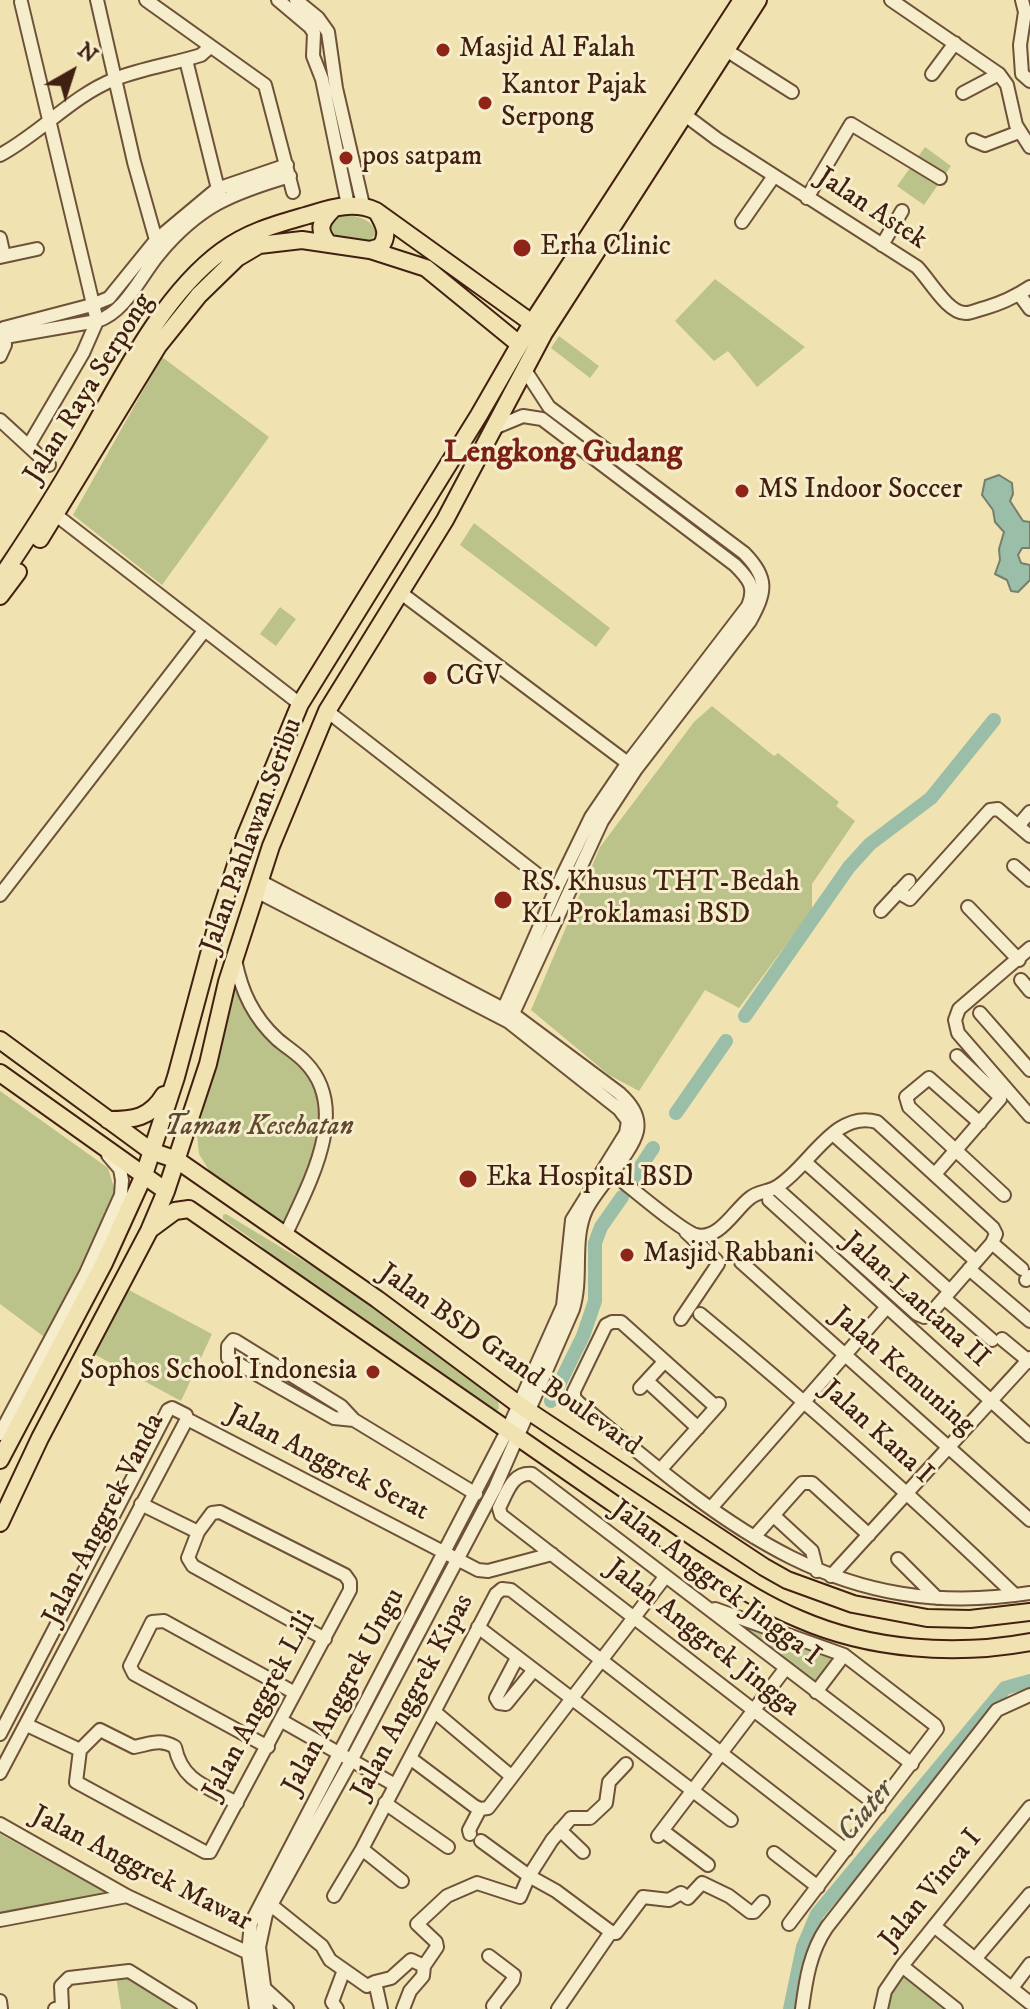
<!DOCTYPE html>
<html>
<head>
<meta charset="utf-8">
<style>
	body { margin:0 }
	#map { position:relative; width:1030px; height:2009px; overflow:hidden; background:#f1e3b1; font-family:"IM FELL DW Pica",serif }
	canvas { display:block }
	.north { position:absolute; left:32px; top:32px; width:80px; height:80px; -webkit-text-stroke:6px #f6edcc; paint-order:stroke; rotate:39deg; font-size:22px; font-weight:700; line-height:32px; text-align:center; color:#422011 }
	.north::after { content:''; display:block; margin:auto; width:28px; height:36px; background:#422011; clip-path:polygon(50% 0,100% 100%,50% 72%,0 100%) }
</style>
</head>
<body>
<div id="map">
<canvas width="1030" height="2009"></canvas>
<div class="north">N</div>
</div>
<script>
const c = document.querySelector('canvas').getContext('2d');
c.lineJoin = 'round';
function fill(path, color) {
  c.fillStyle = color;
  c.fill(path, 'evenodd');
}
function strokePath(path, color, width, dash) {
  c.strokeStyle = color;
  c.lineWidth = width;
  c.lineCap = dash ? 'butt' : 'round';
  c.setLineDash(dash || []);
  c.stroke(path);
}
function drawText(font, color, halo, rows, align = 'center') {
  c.font = font + ' "IM FELL DW Pica",serif';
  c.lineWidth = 6;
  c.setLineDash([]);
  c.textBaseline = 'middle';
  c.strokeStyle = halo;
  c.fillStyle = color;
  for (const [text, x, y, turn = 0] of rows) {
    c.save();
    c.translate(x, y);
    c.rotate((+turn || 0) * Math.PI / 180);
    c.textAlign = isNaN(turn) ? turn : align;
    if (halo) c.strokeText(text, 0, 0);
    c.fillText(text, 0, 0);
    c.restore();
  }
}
const green = new Path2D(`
	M925 147 951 166 924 205 897 186Z
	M344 215C358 216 372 219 376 233L368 244 331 235 329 225 337 217Z
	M715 279 805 347 757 387 728 351 714 361 675 321Z
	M559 336 599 366 590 378 551 348Z
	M162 357 269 437 162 585 73 515Z
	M474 523 610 628 596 647 460 545Z
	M280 607 296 619 276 646 260 634Z
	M712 706 774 756 778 753 839 802 836 806 855 821 812 884V910L739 1008 705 990 639 1091 609 1075 531 1010 600 847 694 722Z
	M233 981C250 1029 263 1029 297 1062 343 1106 308 1177 284 1223L210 1172 199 1154 197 1134 219 1049Z
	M0 1091 108 1168 115 1191 84 1268 47 1339 0 1304Z
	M226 1214 350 1289 458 1366 498 1399 499 1409 493 1412 277 1262 259 1244 223 1219V1215Z
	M127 1289 212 1334 181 1401 94 1354Z
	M738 1623 803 1645 834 1660 815 1685Z
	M0 1834 109 1894 0 1913Z
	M904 1969 954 2009H885L889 1992Z
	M116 1976H124L177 2009H121Z`);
const water = new Path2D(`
	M999 475 1012 483 1013 494 1010 501 1023 521 1030 522V548H1022L1018 555 1021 563 1030 565V580L1018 592 1011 591 1007 580 995 574 1000 560 999 549 1004 532 995 522 993 510 982 495 985 480Z`);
const river = new Path2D(`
	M745 1016 849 867 870 844 931 798 994 720
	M676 1113 726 1041
	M633 1178 653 1148
	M551 1401 583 1336 595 1301V1243L601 1227 622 1197
	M790 2009 803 1947 817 1914 1005 1688 1030 1681`);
const minor = new Path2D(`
	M97 0 134 162 156 240
	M146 0 265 85 293 192
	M278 0 310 27 314 33 313 56 322 79 348 205
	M296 0 318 18 328 32 336 88 363 205
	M891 0 999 74 1007 85 1016 125 1030 147
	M1022 0 1025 12 1020 45 1022 74 1030 81
	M21 2 97 321 83 353 29 445
	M726 50 792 92
	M186 60 219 193
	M932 74 955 43
	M963 93 999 74
	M685 115 717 139 917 267C929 279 948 314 966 313 972 313 979 309 985 308 1002 303 1015 297 1030 287
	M973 140 985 145 1019 132
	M0 155C41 133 72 96 115 79 143 68 173 64 201 55L210 47
	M807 198 851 124 940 178
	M742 222 774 176
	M0 238 4 256
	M882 245 902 211
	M0 257 37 249
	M1019 294 1030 309
	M4 328 92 305 109 298 156 240 217 189 287 165
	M5 337 97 321C126 312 141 275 159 254 199 206 232 193 290 176
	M0 356 5 345 4 329
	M0 420 49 465
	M494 428 523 416 542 419 735 565C749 579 756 587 748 606L627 764 591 817 556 889 501 1015
	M56 515 300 704
	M401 593 633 767
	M327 711 556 889
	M1018 826 1030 812
	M1014 866 1030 880
	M260 881 513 1014 619 1093C630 1103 640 1115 637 1131 632 1154 597 1187 586 1210 572 1241 583 1277 573 1309L495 1488 352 1759 266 1914 259 1947 267 2009
	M898 892 910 899 990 810 998 809 1030 836
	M0 895 204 631
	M968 907 1019 960
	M881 911 909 881
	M1030 948 959 1009 955 1020 958 1033 1030 1116
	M235 959C241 991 253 1017 277 1039 286 1047 298 1054 306 1063 352 1111 307 1187 285 1236
	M1021 980 1030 991
	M980 1013 1030 1070
	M510 1020 602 821 636 769 750 621C766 592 769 578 744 553L549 407 525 370
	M980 1123 929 1078 906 1097 909 1107 1004 1195
	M833 1134 976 1261
	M805 1162 950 1291
	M611 1172C627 1184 681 1231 696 1235 719 1241 735 1209 750 1198 758 1191 770 1192 778 1186 809 1167 835 1109 877 1122L993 1228 996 1234 992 1243 931 1313 924 1317 917 1314 776 1188
	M935 1174 1000 1099 998 1095 957 1056
	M769 1200 1030 1436
	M992 1243 1022 1269
	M741 1262 1030 1520
	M969 1269 1030 1321
	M1026 1280 1030 1276
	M944 1298 992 1340
	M700 1314C809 1404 913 1497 1015 1595
	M681 1319 718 1264 716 1260 686 1232
	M1002 1339 1030 1362
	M647 1381 698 1428
	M640 1388 664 1362
	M716 1407 621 1322H612L606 1325 574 1391V1398L579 1403C719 1520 834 1624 1030 1593
	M187 1419 478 1570 488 1571 552 1554
	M354 1420 334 1418 228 1358V1346L233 1340 236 1341 341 1406 354 1420 476 1494
	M0 1434 86 1273 121 1195 122 1180 120 1169 108 1155
	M660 1470 719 1404
	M711 1508 886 1308
	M774 1516 812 1551 817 1571
	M198 1532 188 1558 193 1566 325 1639
	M754 1537 802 1483H812L869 1535
	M898 1559 937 1598
	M831 1576 1030 1358
	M715 1609 844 1655 935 1725 937 1729 789 1924
	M478 1627 731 1820
	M517 1658 496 1698 499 1703 506 1704 533 1671
	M816 1692 844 1655
	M435 1712 511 1776
	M282 1721 395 1785
	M27 1725 80 1750 76 1782 205 1852H210L350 1590V1582L345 1575 220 1512 212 1513 198 1532 141 1504
	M0 1734 168 1410 172 1408 186 1415 187 1419 0 1773
	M268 1747 134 1674 130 1666 152 1622 164 1621 295 1693
	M80 1750 100 1730 134 1747C150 1744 160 1738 175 1747 182 1782 208 1787 237 1803
	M410 1758 474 1806 480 1809 488 1808 665 1577
	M385 1803 448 1847
	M879 1807 501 1515 499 1508C507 1493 512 1472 532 1474L912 1764
	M0 1824 127 1896 253 1955
	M560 1830 583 1852
	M663 1831 708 1865
	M470 1834 469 1830 480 1809
	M658 1836 785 1669
	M481 1841 529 1876 552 1840 571 1818H590L606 1803 609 1782 626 1764
	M362 1849 402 1881
	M774 1853 818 1887
	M334 1896 362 1849 496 1594 502 1589 511 1590 846 1850
	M271 1905 322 1946 330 1960 367 1986 375 1982 381 2009
	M0 1920 127 1896
	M934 1926 1030 2003
	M489 1956 514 1975 513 1980 493 2006 494 2009
	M975 1959 1030 1894
	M902 1966 956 2009
	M375 1982 391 1978 411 1960 424 1966
	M263 1987 287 2009
	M1012 1988 1030 1964
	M0 2001 1 2009
	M55 2009 62 2007 61 1986 69 1978 129 1971 190 2009
	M256 2009 248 1953 251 1923 508 1429 563 1306 572 1220 626 1133 628 1121 619 1109 509 1022 256 891
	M337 2009 332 2002 344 1970
	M403 2009 410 1991 423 1976 424 1966 437 1947 436 1942 417 1924 447 1896 477 1883 520 1897 529 1876 556 1891 611 1932 616 1933 643 1897 669 1900 681 1893 688 1898 702 1883 729 1896 750 1912H754L763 1902
	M558 2009 611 1932
	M802 2009C806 1979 810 1952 827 1927L997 1710 1030 1695
	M881 2009 885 1991 902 1966 1030 1807`);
const major = new Path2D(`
	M329 244C317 230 320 222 332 210
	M370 250 380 247C390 235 384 224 377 212
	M40 539 158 346 199 295 237 258 259 245 302 240 370 250 426 268 519 344
	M0 579C27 539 54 498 78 455 116 390 159 297 222 251 248 232 274 225 305 216 329 209 352 200 376 211L532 323
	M0 596 18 572
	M0 1040 151 1151 177 1160 377 1299 518 1404 764 1567 787 1580 853 1604 927 1618 970 1619 1030 1612
	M0 1073 166 1191
	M108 1120C134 1120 150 1118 164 1095
	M152 1228 175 1211 189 1209 692 1558C727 1580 761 1603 799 1619 870 1650 955 1656 1030 1642
	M0 1460 104 1263 144 1175 176 1077 219 917 245 837 300 704 479 415 532 323 742 0
	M0 1523 40 1438 149 1231 166 1191 208 1064 227 982 271 846 327 711 445 520 544 333 758 0`);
const markers = [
	[443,50,8,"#8f2418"],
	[485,103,8,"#8f2418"],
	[346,158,8,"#8f2418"],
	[522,248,10,"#8f2418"],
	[742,491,8,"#8f2418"],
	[430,678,8,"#8f2418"],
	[503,900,10,"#8f2418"],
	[468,1179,10,"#8f2418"],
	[627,1255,8,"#8f2418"],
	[373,1372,8,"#8f2418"]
];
const poiNames = [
	["Masjid Al Falah",459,50],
	["Kantor Pajak",501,87],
	["Serpong",501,119],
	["pos satpam",362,158],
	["Erha Clinic",540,248],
	["MS Indoor Soccer",758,491],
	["CGV",446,678],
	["RS. Khusus THT-Bedah",521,884],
	["KL Proklamasi BSD",521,916],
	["Eka Hospital BSD",486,1179],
	["Masjid Rabbani",643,1255],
	["Sophos School Indonesia",357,1372,"right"]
];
const streetNames = [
	["Jalan Astek",871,210,33],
	["Jalan Raya Serpong",90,389,-58],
	["Jalan Pahlawan Seribu",253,836,-70],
	["Jalan Lantana II",915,1301,42],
	["Jalan BSD Grand Boulevard",509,1361,35],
	["Jalan Kemuning",902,1372,41],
	["Jalan Kana I",876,1433,42],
	["Jalan Anggrek Serat",327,1464,27],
	["Jalan Anggrek Vanda",105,1520,-63],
	["Jalan Anggrek Jingga I",715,1584,37],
	["Jalan Anggrek Jingga",702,1639,38],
	["Jalan Anggrek Ungu",345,1692,-62],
	["Jalan Anggrek Kipas",414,1697,-62],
	["Jalan Anggrek Lili",261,1706,-62],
	["Jalan Anggrek Mawar",141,1870,27],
	["Jalan Vinca I",932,1890,-51]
];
const parkNames = [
	["Taman Kesehatan",259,1128]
];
const waterNames = [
	["Ciater",867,1812,-50]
];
const quarterNames = [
	["Lengkong Gudang",563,454]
];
fill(green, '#bbc38b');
fill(water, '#9bbea9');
strokePath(water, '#777f6c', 2);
strokePath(river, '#9bbea9', 14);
strokePath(minor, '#6e5139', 16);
strokePath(major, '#422011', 20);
strokePath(minor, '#f6edcc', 12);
strokePath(major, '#f1e3b1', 16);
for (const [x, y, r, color] of markers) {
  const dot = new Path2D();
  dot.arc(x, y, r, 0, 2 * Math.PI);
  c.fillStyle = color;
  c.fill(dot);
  strokePath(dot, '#f6edcc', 3);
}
drawText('28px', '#422011', '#f6edcc', poiNames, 'left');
drawText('28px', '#422011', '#f6edcc', streetNames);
drawText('italic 28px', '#604930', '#f6edcc', parkNames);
drawText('italic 30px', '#5d4f3f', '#f6edcc', waterNames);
drawText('bold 32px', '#7a1f14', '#f6edcc', quarterNames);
</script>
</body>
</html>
